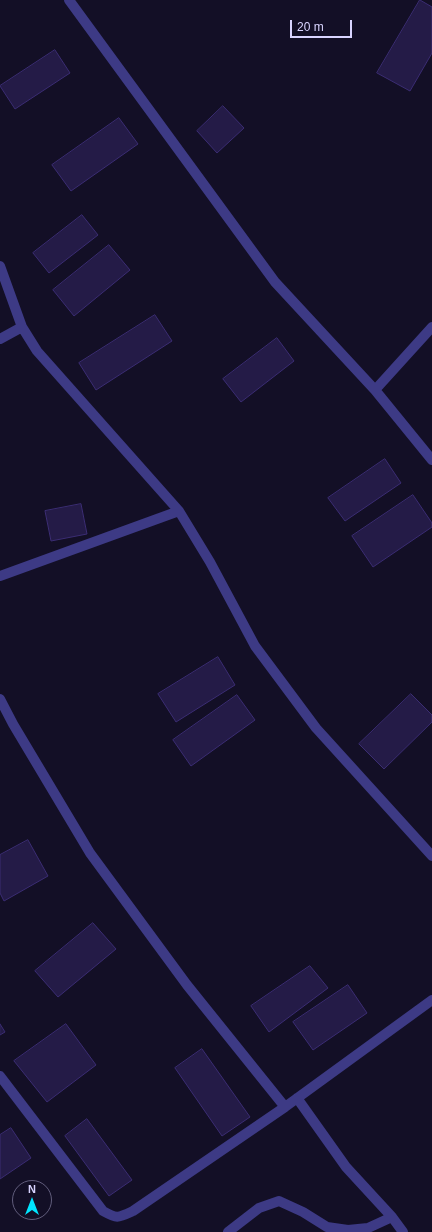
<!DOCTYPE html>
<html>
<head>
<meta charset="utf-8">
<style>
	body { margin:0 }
	#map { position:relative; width:432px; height:1232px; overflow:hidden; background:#130f26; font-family:Arial,sans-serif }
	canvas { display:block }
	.north { position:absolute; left:12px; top:1180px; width:40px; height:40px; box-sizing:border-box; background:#130f26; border:1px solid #625e7d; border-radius:50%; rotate:0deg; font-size:11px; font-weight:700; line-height:16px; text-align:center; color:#d9d4ff }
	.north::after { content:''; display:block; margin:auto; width:14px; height:18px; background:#00e5ff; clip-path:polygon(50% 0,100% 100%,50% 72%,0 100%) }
	.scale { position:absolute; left:290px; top:20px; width:62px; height:18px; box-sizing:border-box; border:2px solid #d9d4ff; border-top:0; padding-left:5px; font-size:12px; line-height:14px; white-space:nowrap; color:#d9d4ff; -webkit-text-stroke:3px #130f26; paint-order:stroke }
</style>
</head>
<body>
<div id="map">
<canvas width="432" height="1232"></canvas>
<div class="north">N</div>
<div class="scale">20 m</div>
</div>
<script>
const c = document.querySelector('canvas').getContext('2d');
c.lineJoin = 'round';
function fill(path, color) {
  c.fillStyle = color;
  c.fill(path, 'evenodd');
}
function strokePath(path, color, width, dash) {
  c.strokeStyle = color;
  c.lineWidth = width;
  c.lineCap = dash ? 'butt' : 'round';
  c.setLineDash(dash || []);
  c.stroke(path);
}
const building = new Path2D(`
	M420 0 432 7V53L410 91 377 73Z
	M55 50 70 73 15 109 0 86Z
	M223 106 244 128 217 153 197 131Z
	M119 118 138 144 71 191 52 165Z
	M82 215 98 235 49 273 33 253Z
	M109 245 130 270 74 316 53 290Z
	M155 315 172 341 96 390 79 363Z
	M277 338 294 361 241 402 223 379Z
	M385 459 401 483 345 521 328 498Z
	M413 495 432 523V527L373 567 352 536Z
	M81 504 87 534 51 541 45 511Z
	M218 657 235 685 176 722 158 694Z
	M411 694 432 715V722L384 769 359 744Z
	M237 695 255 720 191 766 173 740Z
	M28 840 48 876 4 901 0 893V855Z
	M93 923 116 949 58 997 35 971Z
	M310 966 328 988 269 1032 251 1006Z
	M348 985 367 1013 313 1050 293 1022Z
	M0 1024 5 1032 0 1035Z
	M66 1024 96 1065 47 1102 14 1061Z
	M202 1049 250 1117 222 1136 175 1068Z
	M87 1119 132 1180 109 1196 65 1136Z
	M11 1128 31 1158 0 1179V1135Z`);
const street = new Path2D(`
	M69 0 275 282 375 390 432 460
	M0 266 22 327 37 351 179 511 210 562 255 646 316 728 432 856
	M0 339 22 327
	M375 390 432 327
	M0 576 179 511
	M0 699 13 724 90 853 187 985 285 1107
	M0 1076 103 1211C117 1219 118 1218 133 1211L285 1107 432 1000
	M297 1098 346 1167 392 1217 403 1232
	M228 1232 259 1208 279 1201 303 1212 327 1227 348 1230 368 1228 392 1217`);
fill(building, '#241b47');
strokePath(building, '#3b2d73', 1);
strokePath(street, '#3d3a85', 10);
</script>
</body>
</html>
